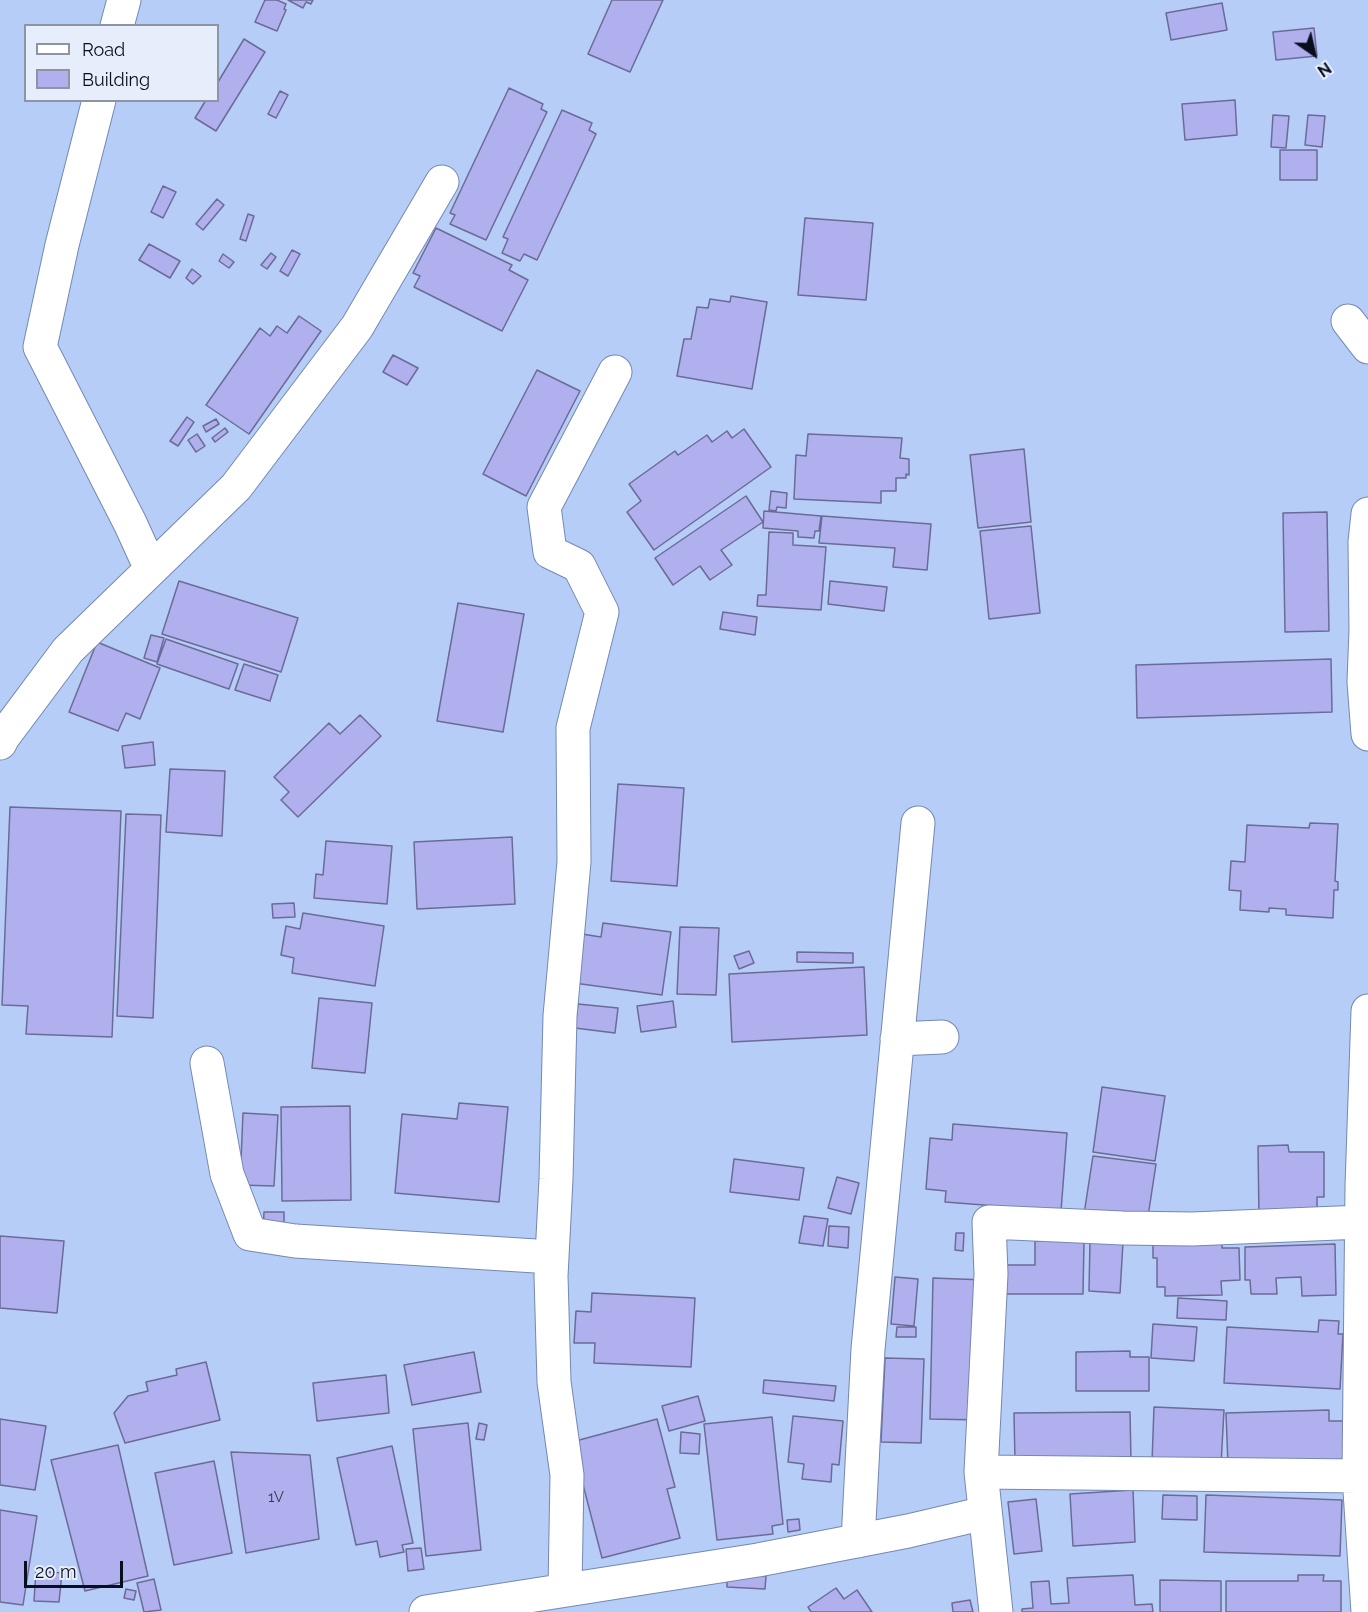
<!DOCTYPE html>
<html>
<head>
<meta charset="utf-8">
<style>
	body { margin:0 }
	#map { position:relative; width:1368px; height:1612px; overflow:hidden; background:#b6cdf8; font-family:Raleway,sans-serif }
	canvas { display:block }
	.legend { position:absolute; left:24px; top:24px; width:195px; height:78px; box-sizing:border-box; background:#e6edfb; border:2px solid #8d94a3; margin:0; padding:8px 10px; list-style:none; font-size:18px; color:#080f1e }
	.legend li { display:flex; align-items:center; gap:12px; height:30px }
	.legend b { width:30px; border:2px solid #8d94a3 }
	.north { position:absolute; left:1284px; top:24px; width:60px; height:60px; -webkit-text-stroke:4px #e6edfb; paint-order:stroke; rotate:146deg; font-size:16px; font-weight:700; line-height:24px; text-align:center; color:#080f1e }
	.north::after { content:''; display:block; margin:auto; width:21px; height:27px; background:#080f1e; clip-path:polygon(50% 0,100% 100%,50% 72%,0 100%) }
	.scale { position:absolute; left:24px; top:1561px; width:99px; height:27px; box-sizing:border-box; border:3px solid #080f1e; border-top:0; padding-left:8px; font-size:18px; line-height:21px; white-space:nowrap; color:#080f1e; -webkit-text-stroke:4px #e6edfb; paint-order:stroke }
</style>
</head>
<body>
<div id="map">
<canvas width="1368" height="1612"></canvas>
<ul class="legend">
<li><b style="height:8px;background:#fff"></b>Road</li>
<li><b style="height:16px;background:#b0b0ef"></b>Building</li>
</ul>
<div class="north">N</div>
<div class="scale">20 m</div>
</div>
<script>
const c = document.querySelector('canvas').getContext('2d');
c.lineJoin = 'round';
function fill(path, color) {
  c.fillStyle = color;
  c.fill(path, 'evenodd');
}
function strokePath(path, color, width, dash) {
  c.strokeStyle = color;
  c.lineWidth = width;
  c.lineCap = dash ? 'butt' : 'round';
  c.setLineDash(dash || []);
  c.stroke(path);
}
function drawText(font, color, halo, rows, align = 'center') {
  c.font = font + ' Raleway,sans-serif';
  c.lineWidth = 6;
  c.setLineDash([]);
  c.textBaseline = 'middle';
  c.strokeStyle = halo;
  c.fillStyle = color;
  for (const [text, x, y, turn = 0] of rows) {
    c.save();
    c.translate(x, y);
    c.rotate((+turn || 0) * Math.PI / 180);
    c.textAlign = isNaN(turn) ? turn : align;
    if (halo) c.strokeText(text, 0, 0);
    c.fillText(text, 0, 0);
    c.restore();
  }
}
const building = new Path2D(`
	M265 0H277L286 4 284 9 286 10 277 31 255 22Z
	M288 0H313L311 4 306 2 303 8Z
	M612 0H663L630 72 588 54Z
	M1222 3 1227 30 1171 40 1166 13Z
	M1314 28 1317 56 1276 60 1273 32Z
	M244 39 265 52 216 131 195 118 206 100H218V82Z
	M509 88 543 104 541 109 547 112 486 240 450 224 455 215 450 213Z
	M280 91 288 95 276 118 268 114Z
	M1235 100 1237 135 1185 140 1182 104Z
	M562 110 592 123 589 130 596 134 537 260 524 254 520 261 502 253 508 239 503 237Z
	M1273 115 1289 116 1286 148 1271 147Z
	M1308 115 1325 116 1322 147 1305 145Z
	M1280 150H1317V180H1280Z
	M163 186 176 192 163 218 151 212Z
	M217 199 224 205 203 230 196 224Z
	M248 214 254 216 246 241 240 239Z
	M805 218 873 223 866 300 798 295Z
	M436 228 512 265 509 270 528 280 502 331 414 287 420 276 413 273Z
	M149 244 180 261 170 278 139 260Z
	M292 250 300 254 288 276 280 271Z
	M271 253 276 257 267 269 261 265Z
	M223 254 234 262 229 268 219 261Z
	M192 269 201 276 193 284 186 278Z
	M731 296 767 302 752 389 677 376 684 339H691L697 307 708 308 710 299 730 302Z
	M299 316 321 331 249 434 206 405 260 328 270 336 277 326 287 333Z
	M393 355 418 368 407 385 383 372Z
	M537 370 580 391 526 496 483 474Z
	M187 417 194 422 178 446 170 441Z
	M216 419 219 424 206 432 203 426Z
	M225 428 228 432 215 442 212 438Z
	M744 429 771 467 654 550 627 512 641 501 629 484 675 451 678 455 707 435 712 442 727 431 732 438Z
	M197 434 205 446 196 452 188 440Z
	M808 434 902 438 900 458 909 459V475L906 474V478H896V491H881V503L794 499 796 455 806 456Z
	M1024 449 1031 522 978 528 970 455Z
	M771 491 787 493 786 508 777 507 776 511 769 510Z
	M746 496 763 522 721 550 732 565 710 580 700 566 673 585 655 558Z
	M764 511 821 516 819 531H815L814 538 798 537V531L763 528Z
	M1327 512 1329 631 1285 632 1283 513Z
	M822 516 931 524 927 570 893 567 895 548 819 543Z
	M1031 526 1040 613 989 619 980 531Z
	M769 532 793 533V545L826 547 821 610 757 606 758 595H766Z
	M179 581 298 618 281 672 162 634Z
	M830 581 887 587 884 611 828 604Z
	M458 603 524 614 503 732 437 721Z
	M723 612 757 617 755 635 720 629Z
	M151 635 164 638 157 662 144 658Z
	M166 639 238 664 229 689 157 664Z
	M97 642 160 668 140 719 126 713 118 731 69 712Z
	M1331 659 1332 712 1137 718 1136 665Z
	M244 664 278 675 270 701 235 690Z
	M360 715 381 736 298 817 281 800 289 792 274 777 329 723 340 734Z
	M153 742 155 765 125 768 122 746Z
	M170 769 225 771 222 836 166 832Z
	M618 784 684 788 677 886 611 881Z
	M10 807 121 811 112 1037 26 1034 28 1006 2 1005Z
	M126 814 161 815 153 1018 117 1016Z
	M1310 823 1338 824 1335 881 1338 882V890H1334L1333 918 1286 915V909L1269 908V912L1240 910 1241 891 1229 890 1231 861 1245 862 1247 825 1309 828Z
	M512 837 515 904 417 909 414 842Z
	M326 841 392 846 387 904 314 898 316 874 323 875Z
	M294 903 295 917 273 918 272 904Z
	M303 913 384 926 375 986 292 973 294 958 281 955 286 926 300 929Z
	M603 923 671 932 662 995 574 983 582 934 601 937Z
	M680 927 719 928 716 995 677 994Z
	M749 951 754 963 739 969 734 956Z
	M797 952 853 953V963L797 962Z
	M864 967 867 1035 732 1042 729 974Z
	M319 998 372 1003 365 1073 312 1068Z
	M673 1001 676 1027 641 1032 637 1006Z
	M578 1004 618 1008 615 1033 575 1028Z
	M1102 1087 1165 1096 1155 1161 1093 1152Z
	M459 1103 508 1107 499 1202 395 1193 402 1114 457 1119Z
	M350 1106 351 1200 282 1201 281 1107Z
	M243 1113 278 1115 274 1186 240 1185Z
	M953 1124 1067 1133 1061 1211 945 1202 946 1191 926 1189 930 1138 952 1140Z
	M1288 1145 1289 1152H1324V1197H1317V1218H1259L1258 1146Z
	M1093 1156 1156 1164 1147 1223 1084 1214Z
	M734 1159 804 1168 799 1200 730 1192Z
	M837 1177 859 1183 851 1214 828 1208Z
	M264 1212H284V1231H263Z
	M804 1216 828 1219 823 1246 799 1243Z
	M829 1226 849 1227 848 1248 828 1246Z
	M956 1233H964L963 1251 955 1250Z
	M0 1236 64 1241 57 1313 0 1308Z
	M1090 1240 1123 1242 1120 1293 1089 1291Z
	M1035 1241H1084L1083 1294H995L996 1265H1035Z
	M1222 1242V1248H1239L1240 1280 1221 1281 1222 1295 1165 1296V1287H1157V1258H1153V1244Z
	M1335 1244 1336 1295 1302 1296 1301 1277 1276 1278 1277 1294H1251L1250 1280H1245V1247Z
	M895 1277 918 1279 914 1326 891 1324Z
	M933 1278 985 1280 981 1420 930 1419Z
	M592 1293 695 1298 691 1367 594 1363 595 1343H574L576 1311 591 1312Z
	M1178 1298 1227 1301 1226 1320 1177 1318Z
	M1319 1320 1339 1321 1338 1334H1343L1340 1389 1224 1383 1227 1327 1318 1332Z
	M1153 1324 1197 1327 1194 1361 1151 1358Z
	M897 1327H916V1337H896Z
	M1130 1351V1357H1149V1391H1076V1352Z
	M474 1352 481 1392 412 1405 404 1365Z
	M885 1358 924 1359 921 1443 881 1442Z
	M206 1362 220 1420 125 1443 114 1413 128 1396 148 1391 146 1382 177 1375 176 1369Z
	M386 1375 389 1413 317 1421 313 1383Z
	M764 1380 836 1386 834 1401 763 1393Z
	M698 1396 705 1421 669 1431 662 1406Z
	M1154 1407 1224 1410 1221 1465 1152 1462Z
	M1329 1410V1421H1346V1462L1228 1465 1226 1413Z
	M1130 1412 1131 1461 1015 1462 1014 1413Z
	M793 1416 843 1421 839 1465 832 1464 831 1482 802 1479 804 1464 788 1462Z
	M772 1417 783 1524 772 1526 773 1534 717 1540 704 1424Z
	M0 1419 46 1426 35 1490 0 1485Z
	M657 1419 675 1487 667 1489 680 1538 602 1558 572 1442Z
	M468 1423 481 1550 426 1556 413 1429Z
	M479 1423 487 1425 484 1440 476 1439Z
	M681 1432 700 1434 699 1454 680 1453Z
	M118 1445 148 1576 85 1591 51 1460Z
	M392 1446 413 1543 402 1545 404 1552 380 1557 377 1541 356 1545 337 1458Z
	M231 1452 310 1455 319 1539 246 1553Z
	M214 1461 232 1553 174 1565 155 1473Z
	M1133 1490 1135 1542 1073 1546 1070 1494Z
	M1163 1495 1197 1496V1520L1162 1519Z
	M1206 1495 1342 1500 1340 1556 1204 1552Z
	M1036 1499 1042 1551 1014 1554 1008 1502Z
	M0 1510 37 1516 23 1605 0 1602Z
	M799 1519 800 1530 788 1532 787 1520Z
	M421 1548 424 1569 408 1571 406 1549Z
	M36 1571 62 1573 59 1602 34 1601Z
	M727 1574 766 1576 765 1589 727 1587Z
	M1133 1575 1135 1605 1152 1604 1153 1612H1022V1609L1033 1608 1031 1582 1049 1581 1051 1604 1069 1603 1067 1578Z
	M1298 1575H1324L1323 1581H1341V1612H1226V1581H1298Z
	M154 1579 161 1610 144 1612 137 1583Z
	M1160 1580 1221 1581V1612H1160Z
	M836 1588 844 1599 857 1590 872 1612H811L808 1607Z
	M126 1589 136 1591 134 1600 124 1598Z
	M970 1600 973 1612H953L952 1603Z`);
const minor = new Path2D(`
	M117 26 124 0
	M99 100 62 245 40 347 130 523 151 569
	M1348 321 1368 347
	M1368 514 1365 542 1366 630 1364 682 1368 734
	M0 743 3 737 68 650 236 487 357 327 442 182
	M897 1039 942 1037
	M207 1063 227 1174 250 1234 295 1241 552 1257
	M981 1472 1359 1476
	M858 1541 868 1349 918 823
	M565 1589 567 1475 554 1382 551 1276 556 1179 560 1016 574 862 573 728 602 612 579 566 550 552 544 507 615 372
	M426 1612 758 1560 908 1531 985 1513
	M996 1612 981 1472 991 1274 989 1222 1123 1228 1192 1229 1362 1222
	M1368 1612 1359 1476 1362 1186 1368 1011`);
const numberNames = [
	["1V",276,1497]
];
fill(building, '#b0b0ef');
strokePath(building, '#6b6b96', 1.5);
strokePath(minor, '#7488b1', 35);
strokePath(minor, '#fff', 33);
drawText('15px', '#323752', null, numberNames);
</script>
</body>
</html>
